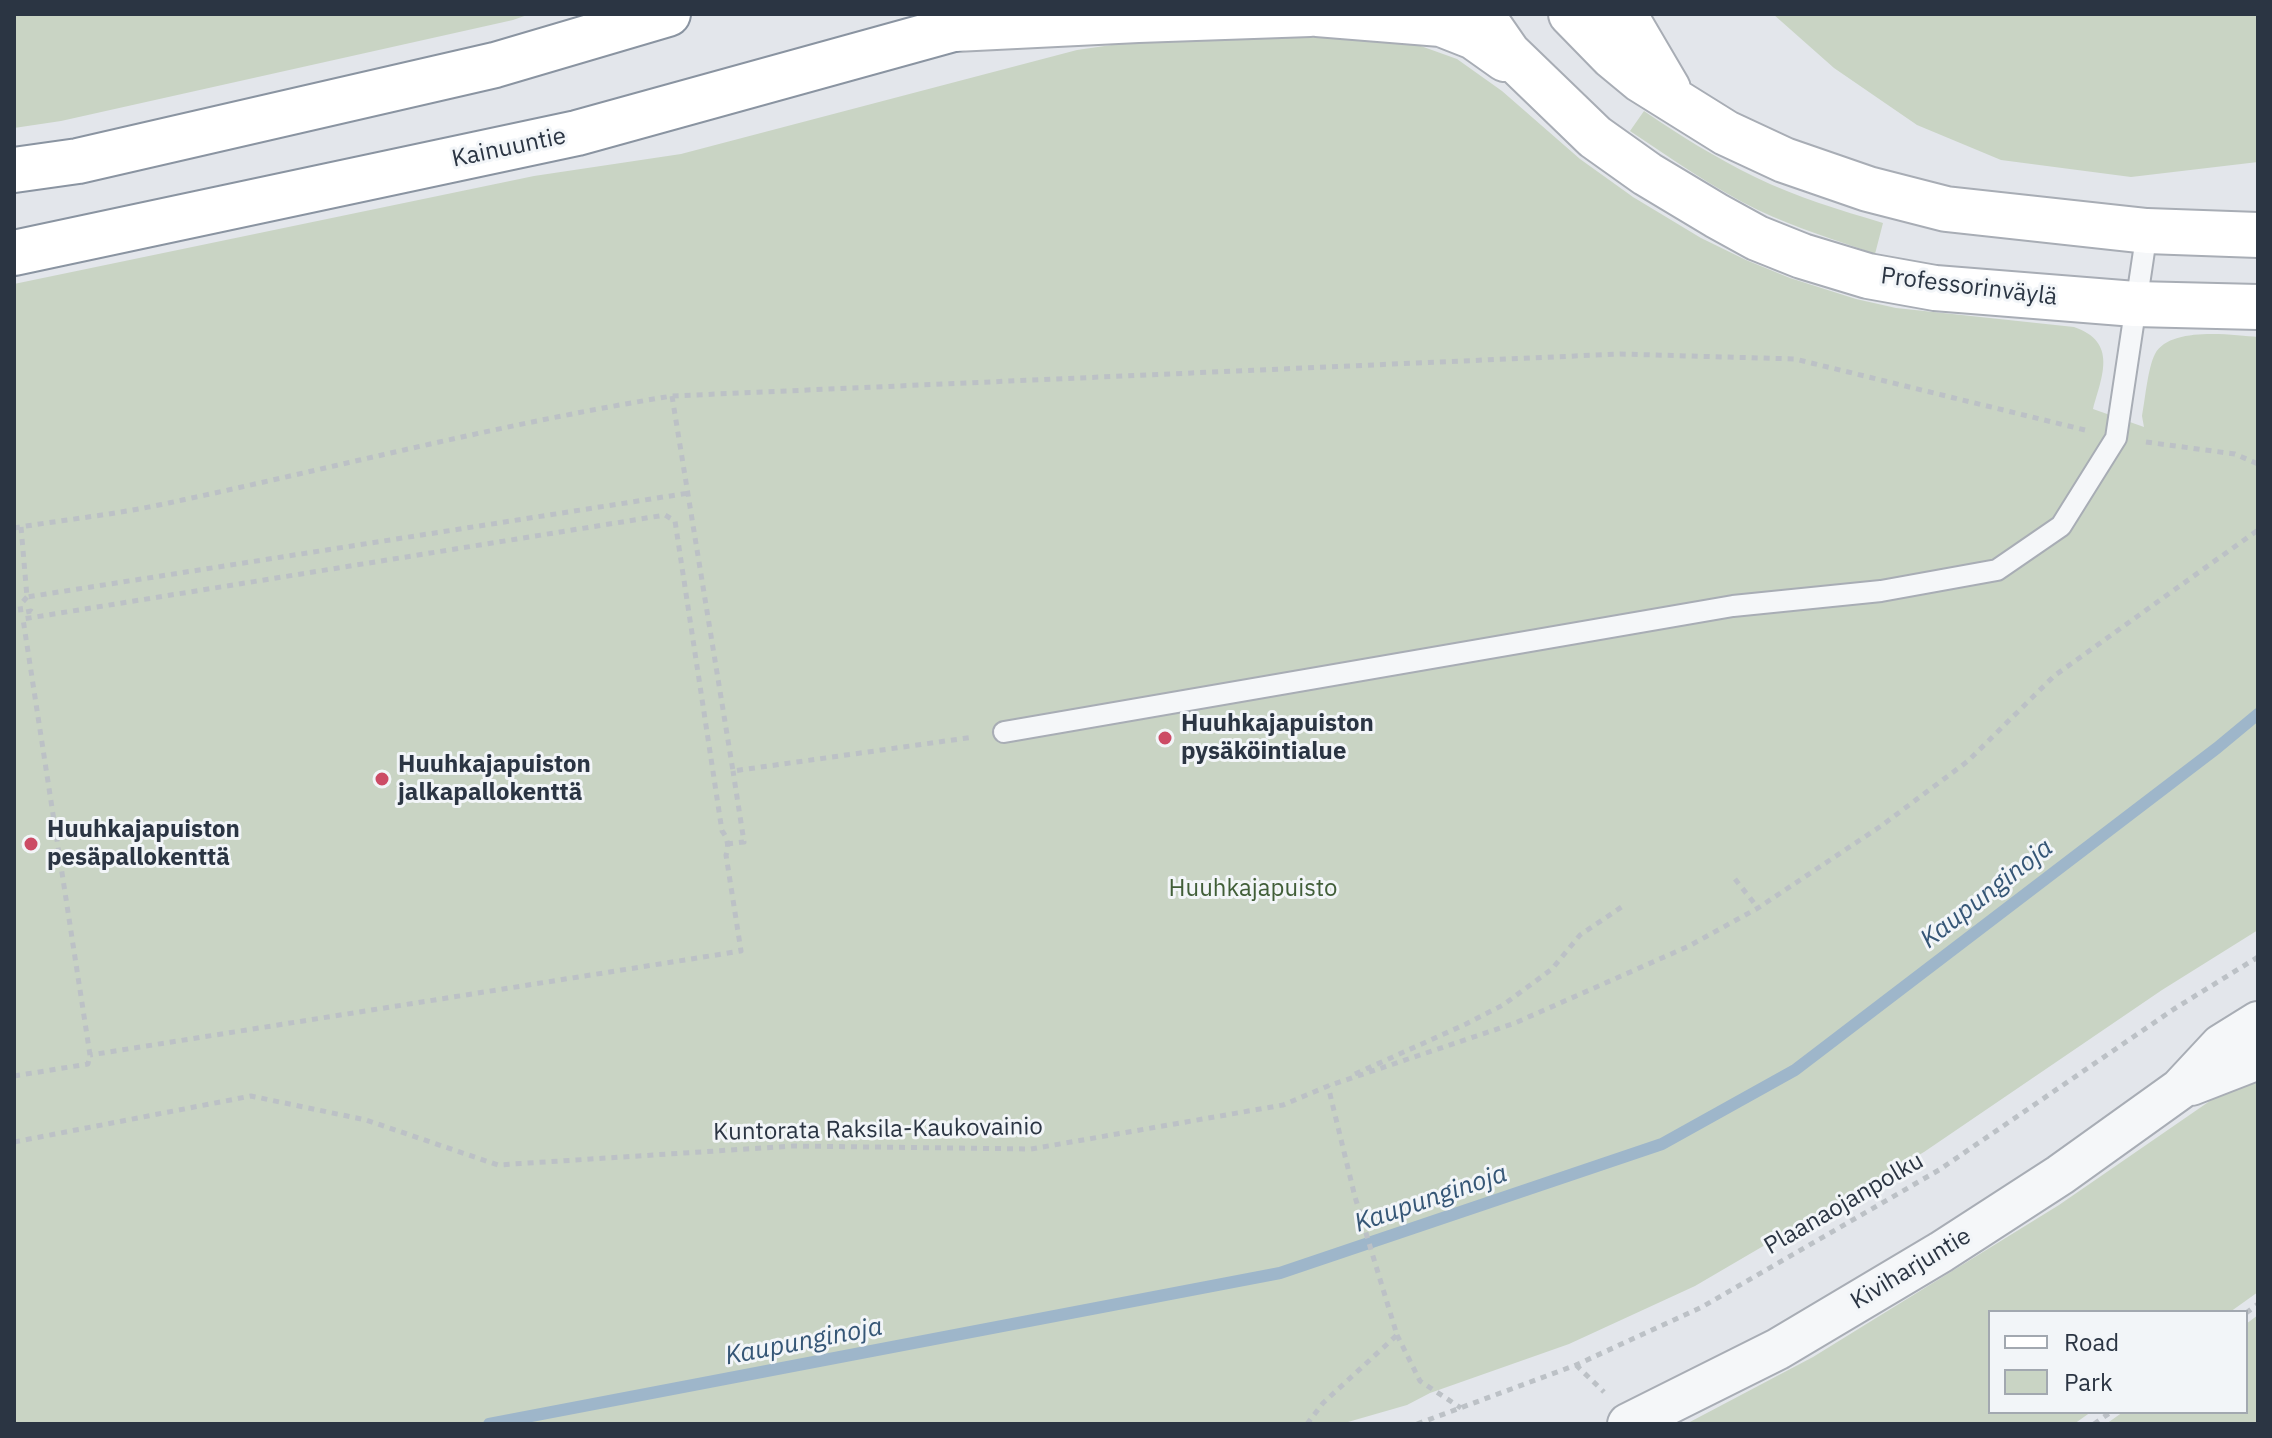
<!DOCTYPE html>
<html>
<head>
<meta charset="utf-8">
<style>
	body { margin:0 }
	#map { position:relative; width:2272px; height:1438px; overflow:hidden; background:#e3e6eb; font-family:"IBM Plex Sans",sans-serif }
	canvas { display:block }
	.frame { position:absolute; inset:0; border:16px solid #2b3543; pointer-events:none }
	.legend { position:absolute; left:1988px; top:1310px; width:260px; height:104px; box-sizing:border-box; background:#f2f5f8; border:2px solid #a2a8b0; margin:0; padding:10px 14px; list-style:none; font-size:24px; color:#2b3543 }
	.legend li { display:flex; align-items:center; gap:16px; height:40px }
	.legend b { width:40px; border:2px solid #a2a8b0 }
</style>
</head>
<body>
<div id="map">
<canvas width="2272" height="1438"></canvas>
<div class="frame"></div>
<ul class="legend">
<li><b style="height:10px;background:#fff"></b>Road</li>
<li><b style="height:22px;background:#c9d4c4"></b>Park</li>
</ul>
</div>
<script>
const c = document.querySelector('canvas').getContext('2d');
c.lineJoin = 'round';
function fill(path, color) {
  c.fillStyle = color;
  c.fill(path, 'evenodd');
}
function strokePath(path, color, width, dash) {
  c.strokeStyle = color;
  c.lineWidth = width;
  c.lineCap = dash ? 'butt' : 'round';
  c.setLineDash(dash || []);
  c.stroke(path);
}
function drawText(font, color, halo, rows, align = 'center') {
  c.font = font + ' "IBM Plex Sans",sans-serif';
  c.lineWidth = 6;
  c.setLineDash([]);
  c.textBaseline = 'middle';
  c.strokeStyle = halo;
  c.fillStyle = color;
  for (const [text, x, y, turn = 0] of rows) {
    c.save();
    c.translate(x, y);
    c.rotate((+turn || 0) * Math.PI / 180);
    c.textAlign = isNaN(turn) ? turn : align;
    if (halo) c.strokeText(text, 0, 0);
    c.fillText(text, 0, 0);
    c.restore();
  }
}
const green = new Path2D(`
	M14 14H530L513 20 61 121 14 128Z
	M1773 14H2258V162L2131 177 2001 160 1917 125 1834 68Z
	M1375 35 1404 40 1457 59 1502 91 1580 159 1633 197 1701 238 1746 260 1790 278 1856 299 1896 308 2074 327C2118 342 2102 376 2093 409L2144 427 2142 416C2145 400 2148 367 2155 354 2170 326 2232 335 2258 337V930L2162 990 1924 1152 1695 1286 1569 1344 1430 1393 1407 1405 1341 1424H14V284L534 176 681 154 1077 50 1139 41Z
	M1644 111C1679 135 1716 158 1755 177 1796 197 1840 210 1883 223L1875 254C1836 240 1796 228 1758 210 1713 188 1672 159 1630 131Z
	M2258 1072V1292L2230 1312H1990V1412H2091L2074 1424H1686L1813 1357 2059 1205 2249 1074Z
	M2258 1315V1424H2106L2123 1412H2246V1324Z`);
const stream = new Path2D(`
	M489 1424 1280 1273 1662 1144 1795 1070 2217 748 2258 714`);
const path = new Path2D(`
	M672 396 733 771 974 737
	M2146 442 2235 454 2258 464
	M21 527 27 597 689 493
	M14 528C62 520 111 515 159 505 330 469 499 424 672 396L1620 354 1795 359 2085 430
	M27 597 20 605 21 613 31 611 36 615
	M727 844 744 842 733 771
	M1735 879 1758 908
	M1355 1074 1466 1024 1503 1005 1552 969 1580 935 1626 904
	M14 1076 88 1064 90 1055 23 619 665 515 675 521 722 831C728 838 729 848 726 855L741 951 90 1055
	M14 1142 251 1096 366 1120 498 1165 793 1146 1031 1149 1283 1105 1328 1086 1515 1023 1689 946 1758 908 1881 826 1968 761 2054 676 2258 530
	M2246 1313 2258 1304
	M1397 1335 1420 1381 1461 1408
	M1576 1365 1604 1392
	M1307 1424 1323 1403 1397 1335 1355 1197 1328 1086
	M1417 1424 1576 1365 1702 1307 1939 1170 2174 1009 2258 957
	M2094 1424 2111 1412`);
const lane = new Path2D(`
	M1004 732 1733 606 1881 591 1997 570 2061 526 2116 438 2147 231`);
const street = new Path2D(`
	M2191 1085 2258 1059
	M1628 1424 1778 1349 1941 1252 2060 1175 2180 1089 2221 1045 2258 1022`);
const secondary = new Path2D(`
	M1317 14 1441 24 1474 37 1505 59
	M1481 14 1508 53 1595 137 1647 174 1717 216 1757 238 1802 256 1868 276 1935 288 2135 304 2258 307
	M1571 14 1612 56 1641 80 1726 133 1784 160 1868 189 1946 209 2147 231 2258 235
	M1624 14 1668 89
	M955 29 1138 20 1310 14`);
const highway = new Path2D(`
	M14 170 78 161 495 65 668 14
	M14 253 577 133 953 29 998 14`);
const markers = [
	[1165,738,8,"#cc4b65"],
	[382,779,8,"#cc4b65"],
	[31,844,8,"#cc4b65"]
];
const streetNames = [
	["Kainuuntie",509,148,-12],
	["Professorinväylä",1969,287,7],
	["Kuntorata Raksila-Kaukovainio",878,1130,-1],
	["Plaanaojanpolku",1844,1204,-30],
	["Kiviharjuntie",1911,1269,-31]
];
const poiNames = [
	["Huuhkajapuiston",1181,724],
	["pysäköintialue",1181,752],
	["Huuhkajapuiston",398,765],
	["jalkapallokenttä",398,793],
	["Huuhkajapuiston",47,830],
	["pesäpallokenttä",47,858]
];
const parkNames = [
	["Huuhkajapuisto",1253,889]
];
const waterNames = [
	["Kaupunginoja",1987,894,-38],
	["Kaupunginoja",1431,1199,-19],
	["Kaupunginoja",804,1342,-11]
];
fill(green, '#c9d4c4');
strokePath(stream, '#9eb6ca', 12);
strokePath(lane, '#a8adb5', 24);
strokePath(street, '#a8adb5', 44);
strokePath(secondary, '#a8adb5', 48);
strokePath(highway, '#8a94a1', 48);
strokePath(path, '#bcc1c6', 5, [6, 6]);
strokePath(lane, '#f5f7f9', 20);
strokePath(street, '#f5f7f9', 40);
strokePath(secondary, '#fff', 44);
strokePath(highway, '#fff', 44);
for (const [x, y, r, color] of markers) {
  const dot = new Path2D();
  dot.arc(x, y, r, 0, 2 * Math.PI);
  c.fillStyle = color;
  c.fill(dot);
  strokePath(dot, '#f2f5f8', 3);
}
drawText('24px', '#2b3543', '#f2f5f8', streetNames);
drawText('bold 24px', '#2b3543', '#f2f5f8', poiNames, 'left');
drawText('24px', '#415e38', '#f2f5f8', parkNames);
drawText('italic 26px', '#355676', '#f2f5f8', waterNames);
</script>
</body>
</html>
